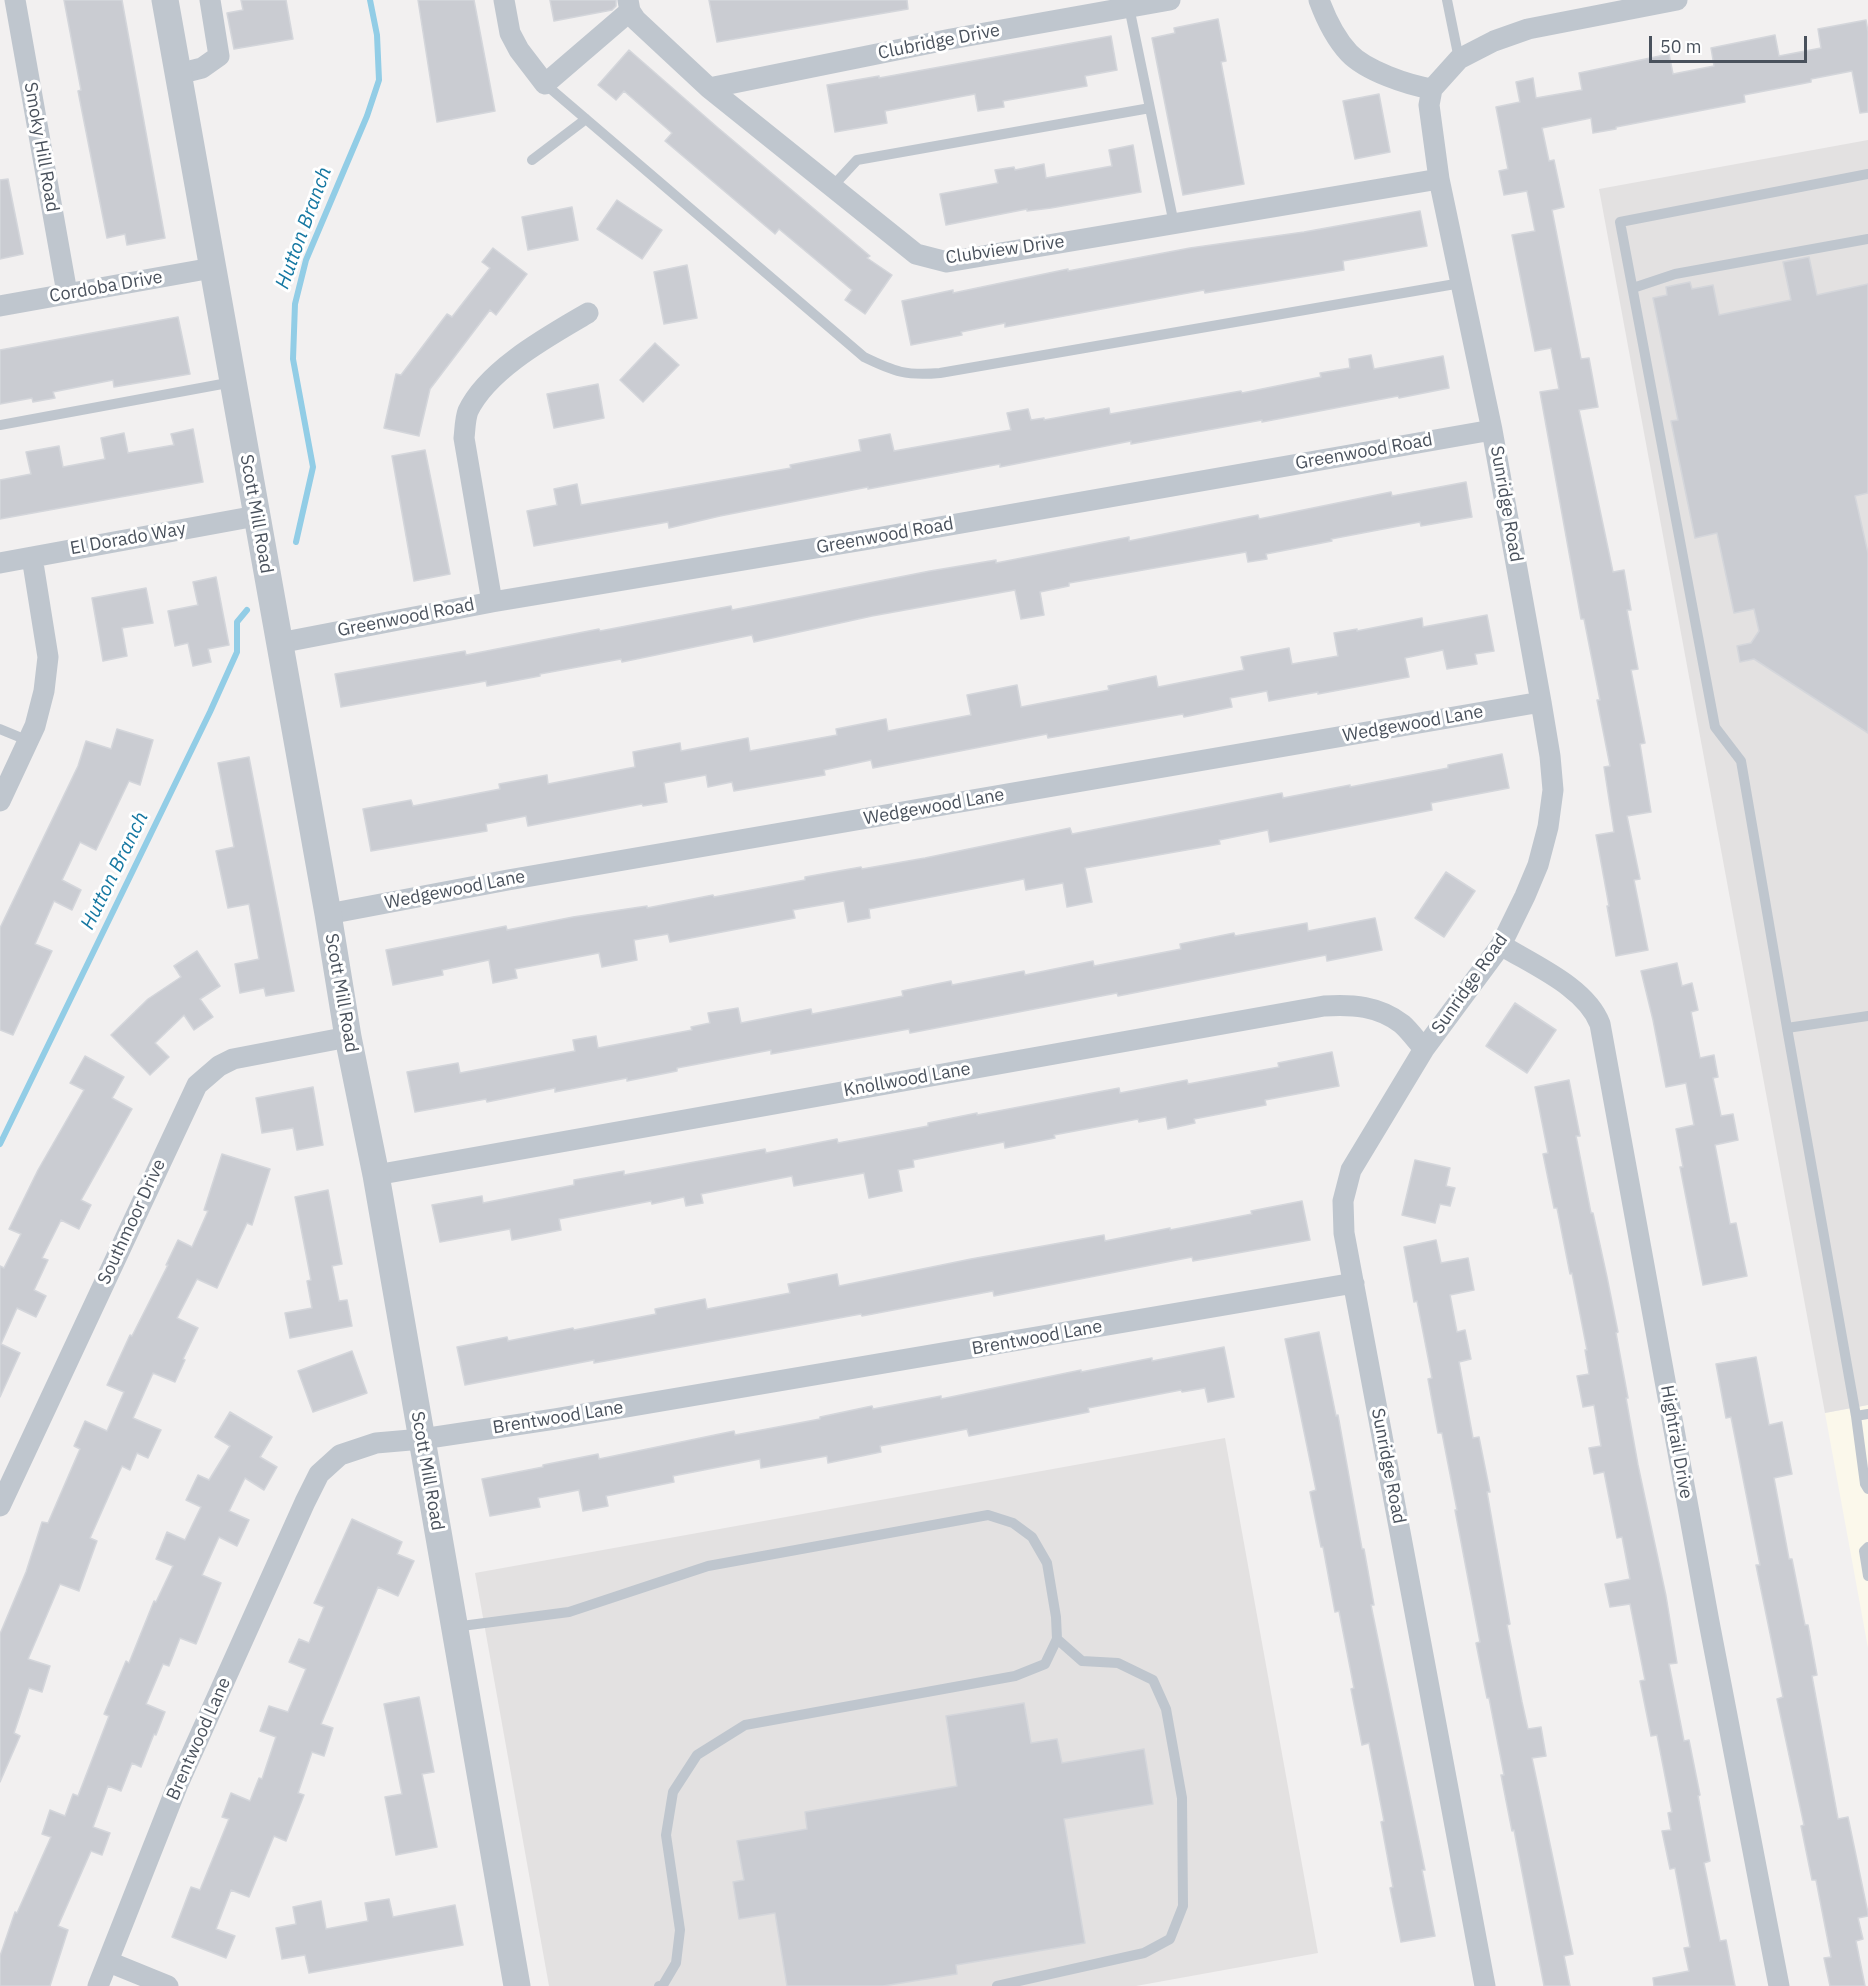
<!DOCTYPE html>
<html>
<head>
<meta charset="utf-8">
<style>
	body { margin:0 }
	#map { position:relative; width:1868px; height:1986px; overflow:hidden; background:#f2f0f0; font-family:"IBM Plex Sans",sans-serif }
	canvas { display:block }
	.scale { position:absolute; left:1649px; top:36px; width:158px; height:27px; box-sizing:border-box; border:3px solid #49515c; border-top:0; padding-left:8px; font-size:18px; line-height:21px; white-space:nowrap; color:#49515c; -webkit-text-stroke:4px #fff; paint-order:stroke }
</style>
</head>
<body>
<div id="map">
<canvas width="1868" height="1986"></canvas>
<div class="scale">50 m</div>
</div>
<script>
const c = document.querySelector('canvas').getContext('2d');
c.lineJoin = 'round';
function fill(path, color) {
  c.fillStyle = color;
  c.fill(path, 'evenodd');
}
function strokePath(path, color, width, dash) {
  c.strokeStyle = color;
  c.lineWidth = width;
  c.lineCap = dash ? 'butt' : 'round';
  c.setLineDash(dash || []);
  c.stroke(path);
}
function drawText(font, color, halo, rows, align = 'center') {
  c.font = font + ' "IBM Plex Sans",sans-serif';
  c.lineWidth = 6;
  c.setLineDash([]);
  c.textBaseline = 'middle';
  c.strokeStyle = halo;
  c.fillStyle = color;
  for (const [text, x, y, turn = 0] of rows) {
    c.save();
    c.translate(x, y);
    c.rotate((+turn || 0) * Math.PI / 180);
    c.textAlign = isNaN(turn) ? turn : align;
    if (halo) c.strokeText(text, 0, 0);
    c.fillText(text, 0, 0);
    c.restore();
  }
}
const commercial = new Path2D(`
	M1868 1405V1648L1825 1413Z`);
const education = new Path2D(`
	M1868 140V1405L1825 1413 1599 189Z
	M1225 1438 1318 1953 1136 1986H549L475 1573Z`);
const stream = new Path2D(`
	M296 542 313 467 293 359 295 304 306 260 367 116 379 80 377 35 370 0
	M0 1144 210 712 237 652V622L247 610`);
const building = new Path2D(`
	M64 0H122L165 238 127 245 125 234 107 238 78 91 81 90Z
	M241 0H286L293 39 234 49 227 13 243 10Z
	M418 0H474L495 111 437 122Z
	M550 0H616V6L612 10 554 21Z
	M709 0H907L908 9 717 42Z
	M1218 19 1226 61 1221 62 1244 184 1183 195 1152 38 1175 33 1174 28Z
	M1866 20 1868 32V112L1860 113 1852 71 1811 79V82L1744 95 1745 102 1616 127V129L1593 133 1591 118 1542 128 1549 161 1554 160 1564 207 1552 210 1581 359 1589 358 1598 407 1579 410 1613 572 1624 570 1631 610H1627L1638 669 1631 670 1645 743 1640 744 1651 812 1627 816 1640 879 1634 880 1648 950 1616 956 1607 906H1609L1596 835 1614 832 1604 767 1610 766 1597 700H1600L1584 619H1581L1540 392 1559 389 1551 348 1535 351 1512 235 1535 231 1527 191 1504 195 1499 171 1508 169 1496 107 1520 102 1516 82 1533 78 1536 98 1582 90 1579 73 1669 54 1673 74 1714 66 1711 48 1775 35 1779 56 1821 48 1818 29Z
	M1111 36 1117 70 1085 76 1087 86 1003 101 1004 107 978 111 975 94 885 111 887 123 835 132 827 85 879 76V78Z
	M629 50 717 127 870 256 867 258 892 275 865 314 845 300 852 290 779 229 775 234 665 141 672 133 624 91 616 100 598 85Z
	M1379 94 1390 152 1355 159 1343 101Z
	M1133 145 1141 192 1051 208 1027 211V209L946 225 940 194 998 183 995 170 1014 167 1015 170 1044 164 1046 178 1112 166 1109 150Z
	M8 179 23 254 0 259V180Z
	M617 200 662 230 642 259 597 229Z
	M572 207 578 240 528 250 522 217Z
	M1420 211 1427 246 1343 261 1344 270 1205 293 1204 290 1005 327V323L961 332 962 335 911 345 902 301 953 290V293L1068 269V271L1190 248 1304 232Z
	M493 248 527 274 496 315 490 310 430 389 419 436 384 428 396 374 401 375 447 314 452 317 490 268 482 262Z
	M1809 257 1817 295 1868 284V493L1855 496 1868 553V733L1754 659 1740 662 1737 646 1751 643 1759 631 1754 609 1734 613 1717 533 1695 538 1671 421 1678 420 1653 298 1667 295 1666 287 1690 282 1692 289 1713 285 1719 315 1791 300 1783 262Z
	M687 265 697 318 664 324 654 272Z
	M178 317 190 374 114 387 113 380 53 392 55 398 33 402 32 398 0 404V350Z
	M655 343 679 365 643 402 620 380Z
	M1371 355 1374 369 1443 356 1449 388 1399 398 1398 396 1262 422V420L1131 444V441L1000 467V464L868 489V487L720 516 669 528 668 522 534 546 527 511 557 505 554 489 577 484 581 505 791 468 790 465 861 451 859 440 890 434 894 451 1011 430 1007 413 1028 409 1031 420 1044 418V420L1109 408 1110 414 1241 391 1242 393 1321 377 1320 373 1350 368 1349 359Z
	M598 384 604 418 554 428 547 394Z
	M193 429 203 482 0 519V480L31 474 26 452 59 446 63 467 105 459 101 438 124 433 128 453 174 445 171 434Z
	M425 450 450 574 414 581 392 456Z
	M1466 482 1472 517 1421 526 1420 522 1331 539 1332 541 1266 554 1267 559 1248 562 1246 552 1069 583V586L1040 592 1044 615 1021 619 1015 590 872 616 754 642 752 635 622 662 621 659 540 674V676L487 686 486 681 341 707 335 674 465 651 466 655 599 629 600 631 731 606 732 610 930 571 996 560V563L1129 537V541L1258 515 1259 519 1391 492 1392 496Z
	M216 577 229 645 208 649 211 662 193 666 188 643 175 646 168 611 198 605 193 582Z
	M146 588 153 623 122 628 127 656 103 661 92 598Z
	M1487 615 1494 651 1475 654 1477 664 1447 669 1443 650 1405 658 1409 677 1318 694V692L1269 701 1267 691 1230 698 1232 707 1184 717 1183 714 1048 738 1047 734 873 768 871 760 824 770 825 775 734 791 732 782 708 787 706 775 664 783 667 802 643 806 642 804 528 826 526 816 486 824 487 831 371 851 363 809 411 800 413 806 500 789 499 784 547 775 548 784 635 767 633 752 680 743 681 751 748 738 750 751 837 735 836 729 886 719 888 731 971 715 967 695 1017 685 1021 707 1109 690 1108 686 1156 676 1158 687 1244 670 1241 657 1289 648 1292 664 1338 656 1334 633 1357 629V631L1422 618 1423 627Z
	M117 729 153 740 140 785 129 781 96 850 80 842 62 880 81 890 72 910 54 901 35 944 52 951 13 1035 0 1030V928L78 766 86 741 111 749Z
	M1502 754 1509 788 1431 803 1432 810 1270 842 1268 830 1219 840 1220 844 1085 868 1092 902 1067 907 1063 883 1026 890 1024 879 869 909 870 918 848 922 844 901 793 910 795 918 670 942 668 934 634 940 637 960 602 967 599 953 515 969 517 978 493 983 489 960 442 970 443 975 393 985 386 950 506 926 507 930 573 917 647 906V908L713 895 714 897 805 880V877L861 867 862 869 925 858 1070 828 1072 834 1282 793 1283 798 1350 785V787L1448 768V765Z
	M249 757 294 991 266 996 264 988 240 993 235 964 259 959 249 904 228 908 216 851 234 847 218 763Z
	M1446 872 1475 891 1444 937 1415 918Z
	M1375 918 1382 950 1327 961 1326 955 1118 996 1117 993 910 1033 909 1029 771 1054V1050L677 1068V1071L627 1081V1078L555 1092V1088L487 1102 486 1099 415 1112 407 1072 458 1063 460 1073 575 1051 573 1040 596 1036 598 1048 692 1030 691 1027 710 1023 708 1013 738 1008 741 1023 811 1009 812 1014 903 996 902 991 951 981 952 985 1024 971 1025 975 1093 961 1094 966 1181 949 1180 944 1234 933 1235 936 1307 923 1308 931Z
	M197 951 220 986 200 999 213 1017 194 1030 184 1015 155 1043 169 1057 150 1075 111 1035 148 999 181 977 174 966Z
	M1677 963 1682 986 1692 983 1698 1010 1691 1012 1700 1058 1714 1055 1718 1077 1713 1078 1721 1116 1733 1114 1738 1140 1715 1145 1730 1224 1736 1223 1747 1276 1703 1285 1680 1167H1683L1676 1129 1694 1125 1686 1083 1666 1087 1653 1020 1641 971Z
	M1515 1003 1556 1030 1527 1073 1486 1046Z
	M1332 1052 1339 1086 1265 1100 1266 1105 1194 1119 1195 1123 1168 1129 1166 1117 1139 1122 1138 1119 1054 1135 1055 1138 1005 1148 1004 1142 913 1160 914 1167 898 1170 902 1191 869 1198 864 1173 794 1186 792 1176 701 1194 703 1203 686 1206 684 1197 652 1204 651 1201 559 1219 561 1230 512 1240 510 1229 440 1242 432 1205 482 1196 483 1203 574 1185V1180L624 1171V1175L765 1149 766 1153 837 1139 838 1143 928 1126V1123L977 1113V1115L1119 1088 1120 1093 1187 1080 1188 1084 1279 1067 1278 1063Z
	M85 1056 124 1077 112 1098 132 1109 81 1200 91 1205 79 1229 61 1220 42 1258 48 1260 34 1290 46 1296 36 1317 17 1308 1 1344 20 1353 0 1397V1266L4 1268 21 1234 9 1229 38 1170 84 1090 70 1083Z
	M1569 1080 1580 1136H1576L1591 1213H1593L1607 1277 1618 1332 1616 1333 1628 1398H1626L1638 1465 1666 1596 1677 1663 1669 1664 1684 1741 1689 1740 1700 1795 1698 1796 1710 1861 1704 1863 1720 1941 1726 1940 1735 1986H1654L1653 1978 1689 1971 1684 1948 1690 1947 1675 1868 1670 1869 1662 1831 1671 1830 1668 1813 1672 1812 1657 1735 1651 1736 1640 1681 1645 1680 1630 1604 1610 1607 1605 1584 1630 1579 1622 1537 1617 1538 1604 1472 1594 1474 1589 1448 1601 1446 1594 1405 1583 1407 1577 1376 1589 1374 1585 1350H1587L1572 1273 1570 1274 1557 1208H1554L1543 1154 1548 1153 1535 1087Z
	M313 1087 323 1145 297 1150 293 1128 262 1133 256 1098Z
	M222 1154 270 1169 252 1225 247 1223 217 1288 197 1279 177 1318 198 1328 183 1359 185 1360 175 1382 153 1373 133 1418 161 1430 148 1458 137 1453 130 1470 122 1466 90 1538 97 1541 79 1591 60 1584 28 1659 50 1666 42 1692 29 1688 14 1733 20 1736 0 1782V1634L26 1572 42 1522 48 1523 80 1449 74 1446 85 1421 107 1431 124 1392 107 1385 130 1335 132 1336 168 1265H166L178 1240 192 1247 208 1211 204 1210Z
	M1415 1160 1450 1168 1446 1186 1455 1188 1450 1206 1440 1204 1435 1223 1402 1215Z
	M328 1190 342 1264 332 1266 339 1301 347 1300 352 1326 290 1338 285 1313 312 1308 307 1281 311 1280 295 1197Z
	M1302 1201 1310 1240 1193 1261 1192 1257 994 1296 993 1291 862 1316 861 1314 594 1363V1360L465 1385 457 1347 507 1337 508 1341 573 1328 574 1330 656 1314 655 1309 705 1299 707 1309 790 1293 788 1284 837 1274 839 1286 971 1259 1104 1235 1105 1241 1170 1228V1230L1252 1214 1251 1211Z
	M1436 1240 1441 1263 1468 1258 1474 1290 1450 1295 1457 1332 1465 1330 1471 1359 1459 1362 1473 1438 1479 1437 1490 1492H1487L1510 1624 1507 1625 1522 1702 1528 1729 1541 1727 1546 1756 1532 1758 1573 1954 1564 1956 1570 1986H1544L1514 1830 1512 1831 1501 1775H1504L1489 1698H1487L1476 1643 1480 1642 1455 1510H1457L1442 1433H1438L1428 1379 1432 1378 1417 1301 1414 1302 1404 1247Z
	M1319 1332 1336 1416 1338 1415 1362 1549H1364L1374 1605H1371L1425 1870H1422L1435 1936 1401 1942 1390 1888 1393 1887 1381 1822 1384 1821 1369 1743 1362 1745 1351 1689 1354 1688 1339 1611 1335 1612 1323 1547H1321L1310 1492 1316 1490 1285 1339Z
	M1224 1347 1234 1397 1208 1402 1205 1388 1182 1392 1181 1390 1088 1408 1089 1412 969 1436 967 1429 880 1446 881 1452 828 1463 827 1456 761 1468 760 1459 673 1476 674 1482 606 1496 608 1506 583 1511 579 1490 538 1498 540 1507 490 1516 482 1479 543 1467V1465L598 1454 599 1459 734 1431 735 1435 820 1419V1417L872 1406 873 1409 941 1396V1399L1081 1370V1372L1152 1358V1361Z
	M352 1351 367 1393 313 1412 298 1371Z
	M1756 1357 1769 1425 1782 1422 1792 1474 1774 1478 1789 1559H1792L1805 1625H1808L1817 1675 1812 1676 1838 1819 1848 1817 1868 1913V1916L1858 1918 1863 1939 1856 1941 1865 1986H1830L1824 1958 1831 1957 1816 1880H1812L1801 1826 1804 1825 1777 1699 1783 1697 1756 1565H1760L1731 1417 1726 1418 1716 1364Z
	M230 1412 272 1437 260 1457 277 1467 264 1490 245 1478 229 1511 249 1520 237 1546 219 1537 202 1575 221 1583 196 1644 180 1638 169 1666 163 1664 146 1704 165 1712 156 1735 154 1734 141 1767 132 1763 121 1791 108 1786 93 1827 110 1833 102 1855 91 1851 58 1926 68 1930 50 1986H0V1956L15 1912 17 1913 51 1837 42 1834 50 1810 65 1816 73 1794 78 1796 109 1716 104 1714 126 1661 129 1663 154 1601 156 1602 173 1566 156 1559 167 1532 185 1540 201 1507 186 1500 198 1475 209 1480 230 1446 215 1437Z
	M352 1519 402 1542 397 1554 414 1561 398 1596 378 1587 321 1724 333 1728 324 1756 312 1752 298 1793 304 1795 286 1841 274 1836 249 1897 231 1890 216 1929 235 1936 226 1958 172 1937 191 1887 200 1890 229 1819 222 1817 231 1793 250 1801 259 1778 262 1779 276 1737 260 1731 269 1706 288 1712 306 1669 289 1662 299 1639 309 1643 324 1607 314 1603Z
	M419 1697 434 1772 422 1774 437 1847 396 1855 385 1797 402 1794 384 1704Z
	M1024 1703 1031 1743 1057 1739 1062 1763 1144 1749 1153 1804 1064 1819 1085 1943 956 1965 957 1974 883 1986H787L775 1913 739 1919 733 1882 744 1880 737 1841 807 1829 805 1812 957 1786 946 1716Z
	M389 1899 393 1917 455 1905 463 1945 309 1973 305 1955 282 1959 276 1928 296 1924 293 1907 321 1901 326 1929 368 1921 365 1903Z`);
const service = new Path2D(`
	M1447 0 1459 59
	M1129 7 1174 224
	M545 84 864 357C895 372 906 376 940 373L1461 283
	M532 160 586 119
	M832 187 857 160 1150 108
	M1633 288 1675 274 1868 239
	M0 425 233 382
	M0 729 29 741
	M1868 1016 1787 1028 1856 1416 1868 1414
	M1787 1028 1741 761 1715 727 1620 222 1868 174
	M1856 1416 1865 1484 1868 1489
	M1868 1547 1864 1551 1868 1576
	M454 1627 569 1612 708 1566 988 1515 1013 1523 1032 1537 1047 1563 1056 1617 1057 1639 1045 1664 1015 1676 745 1725 697 1755 673 1792 666 1835 680 1930 676 1963 663 1985 659 1986
	M997 1986 1144 1953 1170 1939 1183 1906 1182 1798 1166 1709 1153 1680 1118 1663 1082 1661 1057 1639`);
const minor = new Path2D(`
	M15 0 67 293
	M504 0 510 33 519 50 545 84 630 11
	M628 0 630 11 636 20 709 88 916 254 947 262 1439 179
	M1319 0C1326 19 1335 38 1349 53 1366 71 1408 85 1432 89
	M178 74 202 68 219 56 210 0
	M709 88 951 39 1170 0
	M0 306 212 268
	M0 563 256 516
	M492 602 464 438C465 430 465 419 468 411 488 369 549 336 588 313
	M279 643 492 602 882 537 1492 430
	M0 801 35 726 44 691 48 657 32 557
	M328 914 508 880 1541 702
	M1501 945C1533 965 1586 987 1600 1024L1709 1622 1779 1986
	M376 1175 1324 1006C1352 1004 1379 1006 1402 1024 1410 1031 1417 1041 1424 1049
	M0 1506 197 1085 219 1066 233 1059 348 1037
	M109 1962 168 1986
	M98 1986 178 1784 305 1502 319 1474 340 1455 376 1443 422 1439 555 1419 1354 1283
	M1485 1986 1344 1233 1343 1201 1351 1170 1424 1049 1501 945 1525 896 1538 865 1548 827 1553 790 1550 756 1541 702 1492 430 1439 179 1429 105 1432 89 1459 59 1494 41 1528 29 1677 0`);
const tertiary = new Path2D(`
	M165 0 328 914 348 1037 376 1175 517 1986`);
const streetNames = [
	["Clubridge Drive",939,42,-11],
	["Smoky Hill Road",41,147,80],
	["Clubview Drive",1005,250,-8],
	["Cordoba Drive",106,287,-10],
	["Greenwood Road",1364,452,-10],
	["Sunridge Road",1506,504,80],
	["Scott Mill Road",256,514,80],
	["Greenwood Road",885,536,-10],
	["El Dorado Way",128,539,-10],
	["Greenwood Road",406,618,-11],
	["Wedgewood Lane",1413,724,-10],
	["Wedgewood Lane",934,807,-10],
	["Wedgewood Lane",455,890,-11],
	["Sunridge Road",1470,984,-55],
	["Scott Mill Road",341,993,80],
	["Knollwood Lane",907,1080,-10],
	["Southmoor Drive",132,1222,-65],
	["Brentwood Lane",1037,1338,-10],
	["Brentwood Lane",558,1418,-9],
	["Hightrail Drive",1676,1442,80],
	["Sunridge Road",1388,1466,79],
	["Scott Mill Road",427,1471,80],
	["Brentwood Lane",199,1739,-66]
];
const waterNames = [
	["Hutton Branch",304,228,-70],
	["Hutton Branch",115,871,-64]
];
fill(commercial, '#fbf8eb');
fill(education, '#e3e1e1');
strokePath(stream, '#92cde6', 6);
fill(building, '#caccd2');
strokePath(building, '#d4d6db', 1.5);
strokePath(service, '#bfc6ce', 10);
strokePath(minor, '#bfc6ce', 21);
strokePath(tertiary, '#bfc6ce', 27);
drawText('18px', '#49515c', '#fff', streetNames);
drawText('italic 20px', '#1678a2', '#fff', waterNames);
</script>
</body>
</html>
